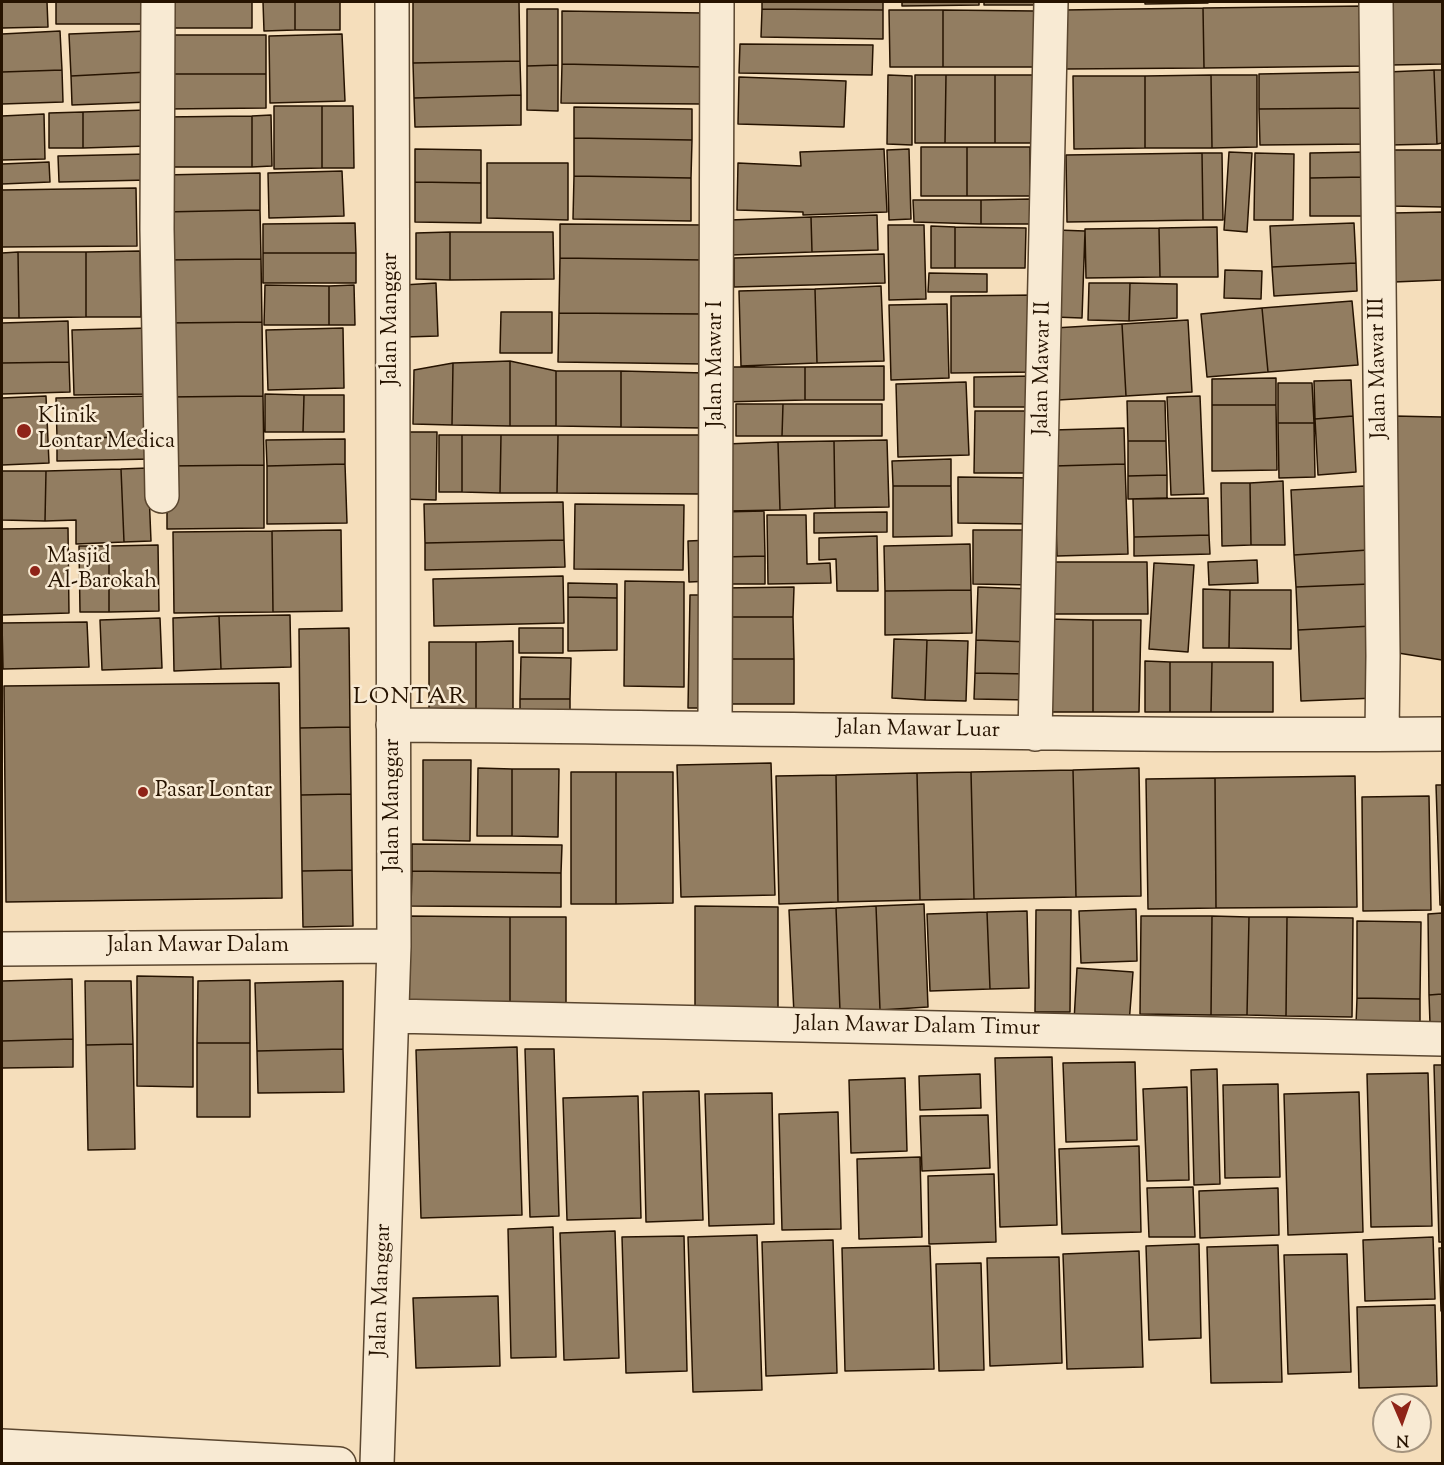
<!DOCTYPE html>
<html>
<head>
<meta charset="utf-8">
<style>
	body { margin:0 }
	#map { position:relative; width:1444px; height:1465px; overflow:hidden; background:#f5debb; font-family:"Sorts Mill Goudy",serif }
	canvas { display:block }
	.frame { position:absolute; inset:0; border:3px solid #261300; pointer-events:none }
	.north { position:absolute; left:1372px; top:1393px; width:60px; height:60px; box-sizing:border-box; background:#f8ead3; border:2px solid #a4947f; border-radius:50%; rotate:178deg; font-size:16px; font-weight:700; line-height:24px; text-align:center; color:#261300 }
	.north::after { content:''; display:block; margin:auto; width:21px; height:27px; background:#8f2418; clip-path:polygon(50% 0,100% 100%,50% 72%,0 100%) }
</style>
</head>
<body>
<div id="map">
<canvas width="1444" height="1465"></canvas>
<div class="frame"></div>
<div class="north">N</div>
</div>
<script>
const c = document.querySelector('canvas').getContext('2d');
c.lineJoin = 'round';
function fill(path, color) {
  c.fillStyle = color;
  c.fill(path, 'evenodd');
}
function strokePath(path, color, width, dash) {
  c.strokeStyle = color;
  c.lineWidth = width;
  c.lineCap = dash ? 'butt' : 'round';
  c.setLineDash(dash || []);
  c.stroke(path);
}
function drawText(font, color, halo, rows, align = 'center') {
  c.font = font + ' "Sorts Mill Goudy",serif';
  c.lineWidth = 5;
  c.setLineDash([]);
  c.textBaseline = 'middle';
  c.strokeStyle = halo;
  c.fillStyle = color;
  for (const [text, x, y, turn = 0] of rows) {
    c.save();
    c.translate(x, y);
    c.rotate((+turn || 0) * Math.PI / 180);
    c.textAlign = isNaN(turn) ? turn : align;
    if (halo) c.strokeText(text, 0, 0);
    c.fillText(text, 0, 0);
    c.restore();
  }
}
const building = new Path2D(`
	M2 2H47L48 27 2 28Z
	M56 2H148V24H56Z
	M171 2H252V28H171Z
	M263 2H295V30L264 31Z
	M295 2H340V30H295Z
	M413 2H519L520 61 413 63Z
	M762 2H883V10L762 9Z
	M902 2H979V5L902 6Z
	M984 2H1037V5H984Z
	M1145 2H1208V3L1145 4Z
	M1388 2H1442V64L1391 65Z
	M1365 6 1366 66 1204 68 1203 8Z
	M1203 8 1204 68 1065 69 1063 10Z
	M527 9H558V65L527 66Z
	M762 9 883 10V39L761 37Z
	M889 10H943V67H890Z
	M943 10 1036 11V67H943Z
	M562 11 703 13V67L562 64Z
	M60 31 62 70 2 72V34Z
	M147 31 148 72 71 76 69 34Z
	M342 34 345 101 270 103 269 36Z
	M166 35H266V74H166Z
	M740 44 873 45 872 75 739 73Z
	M520 61 521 95 414 98 413 63Z
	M562 64 703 67V104L561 103Z
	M558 65V111L527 110V66Z
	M62 70 63 102 2 104V72Z
	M1434 70 1437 144 1389 145 1387 72Z
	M1434 70H1442V143L1437 144Z
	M148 72 149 102 72 105 71 76Z
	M1366 72V108L1259 109V74Z
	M166 74H266V108L166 109Z
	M888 75 912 76V145L887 144Z
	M915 75H946L945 143H915Z
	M946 75H995V143H945Z
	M995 75H1034V143H995Z
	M1211 75 1212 148H1145V76Z
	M1211 75H1257V147L1212 148Z
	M1073 76H1145V148L1074 149Z
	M739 77 846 81 844 127 738 124Z
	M521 95V125L415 127 414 98Z
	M274 106H322V168L274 169Z
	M322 106H353L354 168H322Z
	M574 107 692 109V140L574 138Z
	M1366 108V144L1260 145 1259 109Z
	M147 110 148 146 83 148V112Z
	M83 112V148H49V113Z
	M44 114 45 159 2 160V116Z
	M271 115 272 166 252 167V116Z
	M252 116V167H163V117Z
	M574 138 692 140 691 178 574 176Z
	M921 147H967V196H921Z
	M967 147H1030V196H967Z
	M415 149 481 150V183L415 182Z
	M884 149 887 212 803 215V212L737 210 738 163 801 166 800 152Z
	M909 149 911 219 889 220 887 150Z
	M1391 150H1442V207L1391 206Z
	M1229 152 1252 153 1247 232 1224 230Z
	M1366 152V177L1310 178V153Z
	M1202 153H1222L1223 220H1203Z
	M1202 153 1203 220 1067 222 1066 155Z
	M1255 153 1294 154 1293 220H1254Z
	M148 154 149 180 59 182 58 156Z
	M49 162 50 182 2 184V164Z
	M487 163H568V220L487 218Z
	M342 171 344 216 269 218 268 173Z
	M260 173V210L163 212V175Z
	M574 176 691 178V221L573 219Z
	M1366 177V216H1310V178Z
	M415 182 481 183V223L415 222Z
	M136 188 137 246 2 247V190Z
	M1031 199V224H981V200Z
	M913 200H981V224L914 222Z
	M260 210 261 259 164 260 163 212Z
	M1442 212V280L1394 282 1393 213Z
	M877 215 878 250 812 252 811 217Z
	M811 217 812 252 731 255 730 220Z
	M355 223 356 253H263V224Z
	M1354 223 1356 263 1272 267 1270 226Z
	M560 224 704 225V260L560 258Z
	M888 225H924L926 299 889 300Z
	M931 226 955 227V268H931Z
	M955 227 1026 228 1025 268H955Z
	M1217 227 1218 277H1160L1159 228Z
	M1159 228 1160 277 1086 278 1085 229Z
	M1057 230 1085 231 1082 318 1054 317Z
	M450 232V280L416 279V233Z
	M450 232H553L554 279 450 280Z
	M140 251 141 317H86V252Z
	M18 252H86V317L19 318Z
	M18 252 19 318H2V253Z
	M263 253H356V283H263Z
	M884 254 885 283 734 287V258Z
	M560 258 704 260 703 314 559 313Z
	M261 259 262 322 165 323 164 260Z
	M1356 263 1357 291 1274 296 1272 267Z
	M1225 270 1262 271 1261 299 1224 298Z
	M929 273 987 274V292H928Z
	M436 283 438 336 405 337 403 285Z
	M1089 283H1130L1129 321 1088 320Z
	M1130 283 1177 284V318L1129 321Z
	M265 285 329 286V325H264Z
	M354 285 355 325H329V286Z
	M881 286 884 361 817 363 815 289Z
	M815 289 817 363 741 366 739 291Z
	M1036 295V372L951 373V296Z
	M1352 301 1358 365 1268 372 1262 308Z
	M947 304 949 378 891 380 889 305Z
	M1262 308 1268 372 1207 377 1201 314Z
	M501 312H552V353H500Z
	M559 313 703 314V364L558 362Z
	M1188 320 1192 392 1126 396 1122 324Z
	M68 321 69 362 2 363V323Z
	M262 322 263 396 166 397 165 323Z
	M1122 324 1126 396 1058 400 1054 328Z
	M150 328 151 394 74 395 72 330Z
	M343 328 344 388 268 390 266 330Z
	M510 361V426L452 425 453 363Z
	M510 361 556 371V426H510Z
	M69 362 70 392 2 394V363Z
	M453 363 452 425 413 424 414 370Z
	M884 366V400H805V367Z
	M722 367H805V400L723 402Z
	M556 371H621V427L556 426Z
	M621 371 705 373V428L621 427Z
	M1035 376V407H974V377Z
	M1276 378V405H1212V379Z
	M1351 380 1353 416 1315 419 1314 381Z
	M966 382 969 455 898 457 896 384Z
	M1278 383H1312L1314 423H1278Z
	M265 394 304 395 303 432H265Z
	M304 395H344V432H303Z
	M46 396 49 463 2 465V398Z
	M151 396V437L57 438 56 398Z
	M263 396 264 465 167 466 166 397Z
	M1200 396 1204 494 1171 495 1167 397Z
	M1127 401H1165L1166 441H1128Z
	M736 404H783L782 436H736Z
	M783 404H882V436H782Z
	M1212 405H1276L1277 470 1212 471Z
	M975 411H1028V473H974Z
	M1353 416 1356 472 1318 475 1315 419Z
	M1394 416 1442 417V660L1398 653Z
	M1278 423H1314L1315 477 1279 478Z
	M1124 428 1125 464 1054 466 1053 430Z
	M403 432H437L436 500 401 499Z
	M439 435H462V492H439Z
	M462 435H501L500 493 462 492Z
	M501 435H558L557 493H500Z
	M558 435H700L701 494 557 493Z
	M151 437V459L57 461V438Z
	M345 439V464L267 466 266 440Z
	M887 440 889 507 835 508 834 441Z
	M834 441 835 508 780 510 778 442Z
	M1128 441H1166L1167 475 1128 476Z
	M778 442 780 510 728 511 726 444Z
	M951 459V486H893L892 461Z
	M345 464 347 523 267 524V466Z
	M1125 464 1128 554 1057 556 1054 466Z
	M264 465V528L167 529V466Z
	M148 468 151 541 124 542 121 469Z
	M121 469 124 542 76 544V520L45 521 46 471Z
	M2 471H46L45 521 2 520Z
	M1167 475V498L1128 499V476Z
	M958 477 1033 478 1032 524 958 523Z
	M1283 481 1285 545H1251L1250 483Z
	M1221 483H1250L1251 545 1222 546Z
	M893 486H951L952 536 893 537Z
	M1365 486 1368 550 1294 555 1291 490Z
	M1208 498 1209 535 1134 537 1133 499Z
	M563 502 564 540 425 543 424 504Z
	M575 504 684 505 683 570 574 569Z
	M764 511 765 556 722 557 721 512Z
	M887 512V532L814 533V513Z
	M767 515H806L807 564 830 563 831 583 768 584Z
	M68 528 69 613 2 615V529Z
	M341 530 342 611 273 612 272 531Z
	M973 530H1032L1033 585 973 584Z
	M272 531 273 612 174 613 173 532Z
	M1209 535 1210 554 1134 556V537Z
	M877 536 878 591H837L836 559 819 560V538Z
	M564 540 565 567 425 570V543Z
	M711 540V581L689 582 688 541Z
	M970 544 971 590 885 591 884 546Z
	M158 545 159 611 109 612V546Z
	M79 546H109V612H80Z
	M1368 550 1370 584 1296 587 1294 555Z
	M765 556V584H722V557Z
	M1257 560 1258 583 1209 585 1208 562Z
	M1051 562H1147L1148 614H1051Z
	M1154 563 1194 565 1188 652 1149 649Z
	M563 576 564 623 434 626 433 579Z
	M625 581 684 582V687L624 686Z
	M568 583 617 584V598L568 597Z
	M1370 584 1372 626 1298 630 1296 587Z
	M794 587 793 617H724L723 588Z
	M978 587 1031 589 1030 642 976 640Z
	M1203 589 1230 590 1229 648H1203Z
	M971 590 972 633 885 635V591Z
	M1230 590H1291V649L1229 648Z
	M690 595H712L710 708H688Z
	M568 597 617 598V650L568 651Z
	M290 615 291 667 221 669 219 616Z
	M219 616 221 669 174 671 173 618Z
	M724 617H793L794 659H724Z
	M160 618 162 668 102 670 100 620Z
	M1047 619 1093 620V712H1046Z
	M1093 620H1141L1139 712H1093Z
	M87 622 89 667 3 669 2 623Z
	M1372 626 1376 698 1301 701 1298 630Z
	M349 628 350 727 300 728 299 629Z
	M519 628H563V653H519Z
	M894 639 927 640 925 700 892 698Z
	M927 640 968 641 966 701 925 700Z
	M976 640 1030 642 1029 674 975 673Z
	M513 641V714L476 715V642Z
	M429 642H476V715H429Z
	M521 657 571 658 570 699H520Z
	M724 659H794V704H723Z
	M1145 661 1170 662V712H1145Z
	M1170 662H1212L1211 712H1170Z
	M1212 662H1273V712H1211Z
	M975 673 1029 674V700L974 699Z
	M279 683 282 898 6 902 4 686Z
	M520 699H570V719H520Z
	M350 727 351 794 301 795 300 728Z
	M423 760H471L470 841 423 840Z
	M771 763 775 895 681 897 677 765Z
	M478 768 512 769V836H477Z
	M1139 768 1141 896 1076 897 1073 770Z
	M512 769H559L558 837 512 836Z
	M1073 770 1076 897 974 899 971 772Z
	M571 772H616V904H571Z
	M616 772H673V903L616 904Z
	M971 772 974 899 920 900 917 773Z
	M917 773 920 900 838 902 836 775Z
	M836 775 838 902 779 904 776 776Z
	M1355 776 1357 907 1216 908 1215 778Z
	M1215 778 1216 908 1148 909 1146 779Z
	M1436 785H1442V905H1440Z
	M351 794 352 870 302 871 301 795Z
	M1429 796 1431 910 1363 911 1362 797Z
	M412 844 562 845 561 873 412 871Z
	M352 870 353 926 303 927 302 871Z
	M412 871 561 873V907L411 906Z
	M924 904 928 1007 880 1010 876 906Z
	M695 906 778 907V1016H695Z
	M876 906 880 1010 840 1011 836 908Z
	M836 908 840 1011 794 1014 789 910Z
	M1136 909 1137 961 1081 963 1079 911Z
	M1036 910H1071L1070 1012H1035Z
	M1027 911 1029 988 990 989 987 912Z
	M987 912 990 989 930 991 927 914Z
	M1442 913V994L1429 995 1428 914Z
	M408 916 510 917V1011H407Z
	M1141 916H1212L1211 1015 1140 1014Z
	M1212 916 1249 917 1247 1015H1211Z
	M510 917H566V1011H510Z
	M1249 917H1287L1286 1016 1247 1015Z
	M1287 917 1353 918 1352 1017 1286 1016Z
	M1357 921 1421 922 1420 999 1357 998Z
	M1077 968 1133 972 1129 1024 1074 1021Z
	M137 976 193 977V1087L137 1086Z
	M72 979 73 1039 2 1041V981Z
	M250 980V1043H197L198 981Z
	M85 981H131L133 1044 86 1045Z
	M343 981V1049L257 1051 255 983Z
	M1442 994V1024H1430L1429 995Z
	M1357 998 1420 999V1026L1356 1025Z
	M73 1039V1067L2 1068V1041Z
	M197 1043H250V1117H197Z
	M133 1044 135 1149 88 1150 86 1045Z
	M517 1047 522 1215 421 1218 416 1050Z
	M343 1049 344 1092 258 1093 257 1051Z
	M525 1049H554L559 1216 530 1217Z
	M1052 1057 1057 1225 1000 1227 995 1058Z
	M1135 1062 1137 1140 1066 1142 1063 1063Z
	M1434 1065H1442V1242H1439Z
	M1217 1069 1220 1184 1194 1185 1191 1070Z
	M1428 1073 1432 1226 1371 1227 1367 1074Z
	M980 1074 981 1108 920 1110 919 1076Z
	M905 1078 907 1151 851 1153 849 1080Z
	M1278 1084 1280 1177 1225 1178 1223 1085Z
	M1187 1087 1189 1180 1147 1181 1143 1089Z
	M699 1091 703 1220 646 1222 643 1092Z
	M1359 1092 1363 1232 1288 1235 1284 1094Z
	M772 1093 774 1224 709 1226 705 1094Z
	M638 1096 641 1218 567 1220 563 1098Z
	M838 1112 841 1229 782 1230 779 1114Z
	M988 1115 990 1168 922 1171 920 1116Z
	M1139 1146 1141 1232 1062 1234 1059 1149Z
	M920 1157 922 1237 859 1239 857 1159Z
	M994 1174 996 1242 929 1244 928 1176Z
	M1193 1187 1195 1237H1149L1147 1188Z
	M1278 1188 1279 1235 1200 1238 1199 1191Z
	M553 1227 556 1357 511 1358 508 1229Z
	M615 1231 619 1358 564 1360 560 1233Z
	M757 1235 762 1390 693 1392 688 1237Z
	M684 1236 687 1371 626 1373 622 1237Z
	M1433 1237 1435 1299 1365 1301 1363 1240Z
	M833 1240 837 1373 766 1376 762 1242Z
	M1199 1244 1201 1338 1149 1340 1146 1246Z
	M1278 1245 1282 1382 1211 1383 1207 1247Z
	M930 1246 934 1369 845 1371 842 1248Z
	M1439 1248H1442V1311H1441Z
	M1139 1251 1143 1367 1067 1369 1063 1254Z
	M1347 1254 1351 1372 1288 1374 1284 1255Z
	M1059 1257 1062 1363 990 1366 987 1258Z
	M981 1263 984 1370 939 1371 936 1264Z
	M498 1296 500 1366 416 1368 413 1298Z
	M1435 1305 1437 1386 1359 1388 1357 1307Z`);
const minor = new Path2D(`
	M158 2 157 229 162 496
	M1376 2 1383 656 1382 734
	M393 725C743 727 1093 737 1442 734
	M715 727 717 2
	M1035 734 1051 2
	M2 949 394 946
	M392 1016 1442 1039
	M2 1446 339 1464
	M377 1464 394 946 392 2`);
const markers = [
	[24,431,8,"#8f2418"],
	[35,571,6,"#8f2418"],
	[143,792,6,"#8f2418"]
];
const streetNames = [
	["Jalan Manggar",392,319,-90],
	["Jalan Mawar I",717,364,-90],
	["Jalan Mawar II",1044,368,-89],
	["Jalan Mawar III",1380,368,-91],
	["Jalan Mawar Luar",918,731,1],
	["Jalan Manggar",394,805,-90],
	["Jalan Mawar Dalam",198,947],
	["Jalan Mawar Dalam Timur",917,1028,1],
	["Jalan Manggar",383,1290,-88]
];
const poiNames = [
	["Klinik",38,418],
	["Lontar Medica",38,443],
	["Masjid",47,558],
	["Al-Barokah",47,583],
	["Pasar Lontar",155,792]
];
const neighbourhoodNames = [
	["LONTAR",410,699]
];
fill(building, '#927d61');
strokePath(building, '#261300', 1.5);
strokePath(minor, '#5a462f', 36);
strokePath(minor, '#f8ead3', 33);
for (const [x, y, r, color] of markers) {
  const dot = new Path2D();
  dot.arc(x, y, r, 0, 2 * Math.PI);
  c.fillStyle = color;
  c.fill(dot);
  strokePath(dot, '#f8ead3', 2);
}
drawText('22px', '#261300', '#f8ead3', streetNames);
drawText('22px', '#261300', '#f8ead3', poiNames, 'left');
c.letterSpacing = '1.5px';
drawText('24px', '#261300', '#f8ead3', neighbourhoodNames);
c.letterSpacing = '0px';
</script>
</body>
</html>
